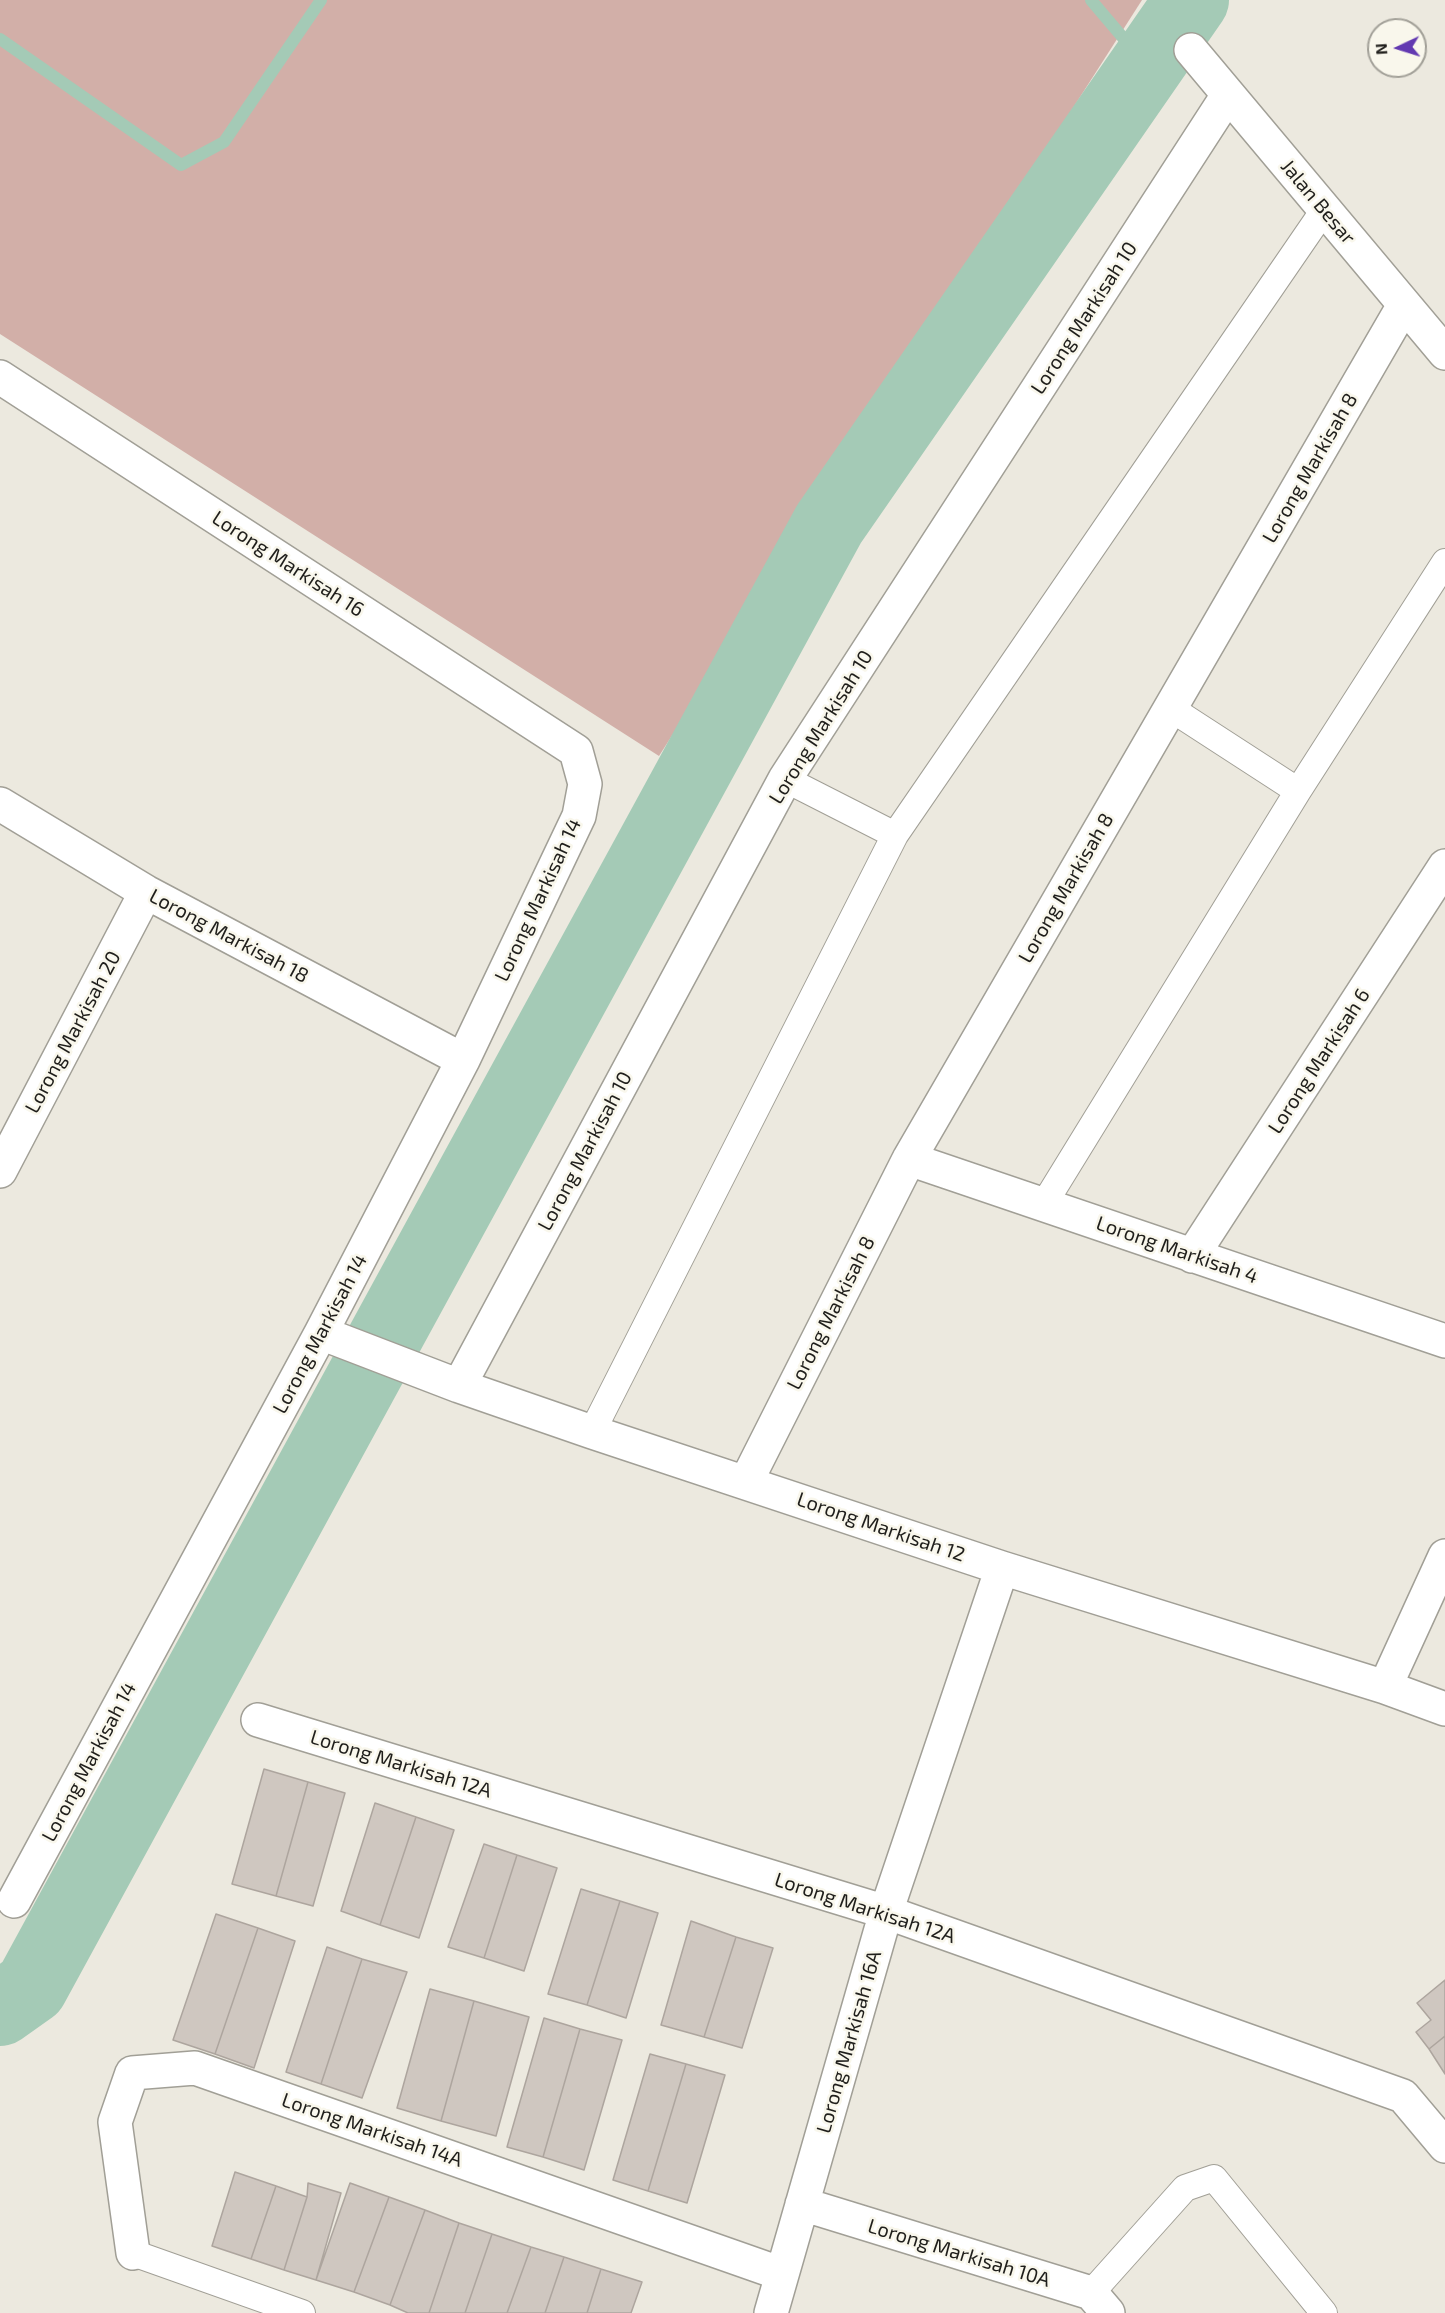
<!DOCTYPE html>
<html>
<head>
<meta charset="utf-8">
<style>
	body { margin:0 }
	#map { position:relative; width:1445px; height:2313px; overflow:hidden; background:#ece9df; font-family:"Exo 2",sans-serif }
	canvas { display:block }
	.north { position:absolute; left:1367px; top:18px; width:60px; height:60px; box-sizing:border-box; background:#f9f7ec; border:2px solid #a2a098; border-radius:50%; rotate:266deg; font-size:16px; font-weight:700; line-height:24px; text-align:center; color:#1f1e1b }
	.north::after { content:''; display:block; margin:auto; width:21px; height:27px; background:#6239b1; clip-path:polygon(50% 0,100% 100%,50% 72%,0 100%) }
</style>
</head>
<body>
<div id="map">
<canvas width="1445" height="2313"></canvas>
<div class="north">N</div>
</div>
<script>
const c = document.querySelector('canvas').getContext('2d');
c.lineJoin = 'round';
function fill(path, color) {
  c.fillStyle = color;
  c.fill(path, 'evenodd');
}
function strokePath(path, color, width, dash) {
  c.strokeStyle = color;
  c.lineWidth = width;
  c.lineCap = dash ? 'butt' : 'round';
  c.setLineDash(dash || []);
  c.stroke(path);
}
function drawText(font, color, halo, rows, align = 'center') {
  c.font = font + ' "Exo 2",sans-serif';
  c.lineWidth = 5;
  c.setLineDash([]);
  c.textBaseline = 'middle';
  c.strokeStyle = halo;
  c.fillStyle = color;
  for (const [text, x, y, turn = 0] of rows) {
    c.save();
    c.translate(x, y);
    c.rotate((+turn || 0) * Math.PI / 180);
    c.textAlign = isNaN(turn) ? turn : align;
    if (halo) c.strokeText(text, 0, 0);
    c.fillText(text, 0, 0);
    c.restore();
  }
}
const green = new Path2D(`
	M0 0H1142L659 756 0 334Z`);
const stream = new Path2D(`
	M1091 0 1147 66
	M0 39 181 165 224 142 321 0`);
const river = new Path2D(`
	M0 2009 31 1987 829 524 1192 0`);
const building = new Path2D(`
	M264 1769 308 1782 276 1896 232 1884Z
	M308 1782 345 1793 313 1906 276 1896Z
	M375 1803 416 1817 380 1925 341 1911Z
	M416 1817 454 1830 419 1938 380 1925Z
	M484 1844 517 1855 484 1958 448 1947Z
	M517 1855 557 1868 524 1971 484 1958Z
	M581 1889 620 1901 587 2005 548 1994Z
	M620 1901 658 1913 626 2018 587 2005Z
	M216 1914 258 1928 215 2054 173 2040Z
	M691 1921 736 1937 704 2037 661 2025Z
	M258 1928 295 1941 254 2068 215 2054Z
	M736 1937 773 1948 742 2048 704 2037Z
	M327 1947 362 1959 321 2084 286 2072Z
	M362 1959 407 1972 362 2098 321 2084Z
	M1445 1980V2036L1429 2049 1416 2032 1431 2020 1417 2003Z
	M430 1989 474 2001 441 2121 397 2108Z
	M474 2001 529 2017 496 2136 441 2121Z
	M544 2018 580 2029 543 2157 507 2147Z
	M580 2029 622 2040 584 2170 543 2157Z
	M1445 2036V2074L1429 2049Z
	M650 2054 686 2064 648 2191 613 2180Z
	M686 2064 725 2075 687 2203 648 2191Z
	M235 2172 276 2186 251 2259 212 2246Z
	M308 2183 341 2193 316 2280 284 2270 307 2197Z
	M350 2183 389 2197 354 2292 316 2280Z
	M276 2186 307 2197 284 2270 251 2259Z
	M389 2197 425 2210 390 2305 354 2292Z
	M425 2210 459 2223 429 2313H408L390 2305Z
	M459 2223 492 2234 465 2313H429Z
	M492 2234 531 2247 507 2313H465Z
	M531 2247 564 2257 545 2313H507Z
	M564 2257 601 2269 587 2313H545Z
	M601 2269 642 2282 631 2313H587Z`);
const lane = new Path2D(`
	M1170 708 1298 791
	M785 779 895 835
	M1044 1204 1298 791 1445 562
	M592 1432 895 835 1324 210
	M133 2253 302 2313
	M1091 2293 1185 2188 1214 2178 1324 2313`);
const street = new Path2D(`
	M1191 50 1445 353
	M0 377 576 751 585 784 579 816 463 1060 321 1333 14 1901
	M0 804 146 892 463 1060
	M909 1159 1445 1341
	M0 1171 146 892
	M1192 1256 1445 866
	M321 1333 459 1386 592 1432 1002 1568 1385 1687 1445 1709
	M459 1386 785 779 1228 95
	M746 1482 909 1159 1404 305
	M1385 1687 1445 1556
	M258 1720 886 1912 1403 2096 1445 2146
	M802 2204 1091 2293 1108 2313
	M133 2253 115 2122 132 2073 195 2068 782 2274
	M771 2313 886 1912 1002 1568`);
const streetNames = [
	["Jalan Besar",1318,202,50],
	["Lorong Markisah 10",1084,318,-57],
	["Lorong Markisah 8",1310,468,-60],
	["Lorong Markisah 16",288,564,33],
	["Lorong Markisah 10",821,727,-58],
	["Lorong Markisah 8",1066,888,-60],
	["Lorong Markisah 14",538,900,-65],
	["Lorong Markisah 18",229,936,28],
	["Lorong Markisah 20",73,1032,-62],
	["Lorong Markisah 6",1319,1061,-57],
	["Lorong Markisah 10",585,1151,-62],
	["Lorong Markisah 4",1177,1250,19],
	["Lorong Markisah 8",831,1313,-63],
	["Lorong Markisah 14",320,1334,-62],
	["Lorong Markisah 12",881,1527,19],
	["Lorong Markisah 14",89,1762,-62],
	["Lorong Markisah 12A",401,1764,17],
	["Lorong Markisah 12A",865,1908,18],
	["Lorong Markisah 16A",849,2042,-74],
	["Lorong Markisah 14A",372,2130,19],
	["Lorong Markisah 10A",959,2253,17]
];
fill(green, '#d2afa8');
strokePath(stream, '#a4cab6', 12);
strokePath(river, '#a4cab6', 74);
fill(building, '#cfc7c0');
strokePath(building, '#ada59e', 1.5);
strokePath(lane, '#a19f96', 28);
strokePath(street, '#a19f96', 36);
strokePath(lane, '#fff', 26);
strokePath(street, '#fff', 33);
drawText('20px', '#1f1e1b', '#f9f7ec', streetNames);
</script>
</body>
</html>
